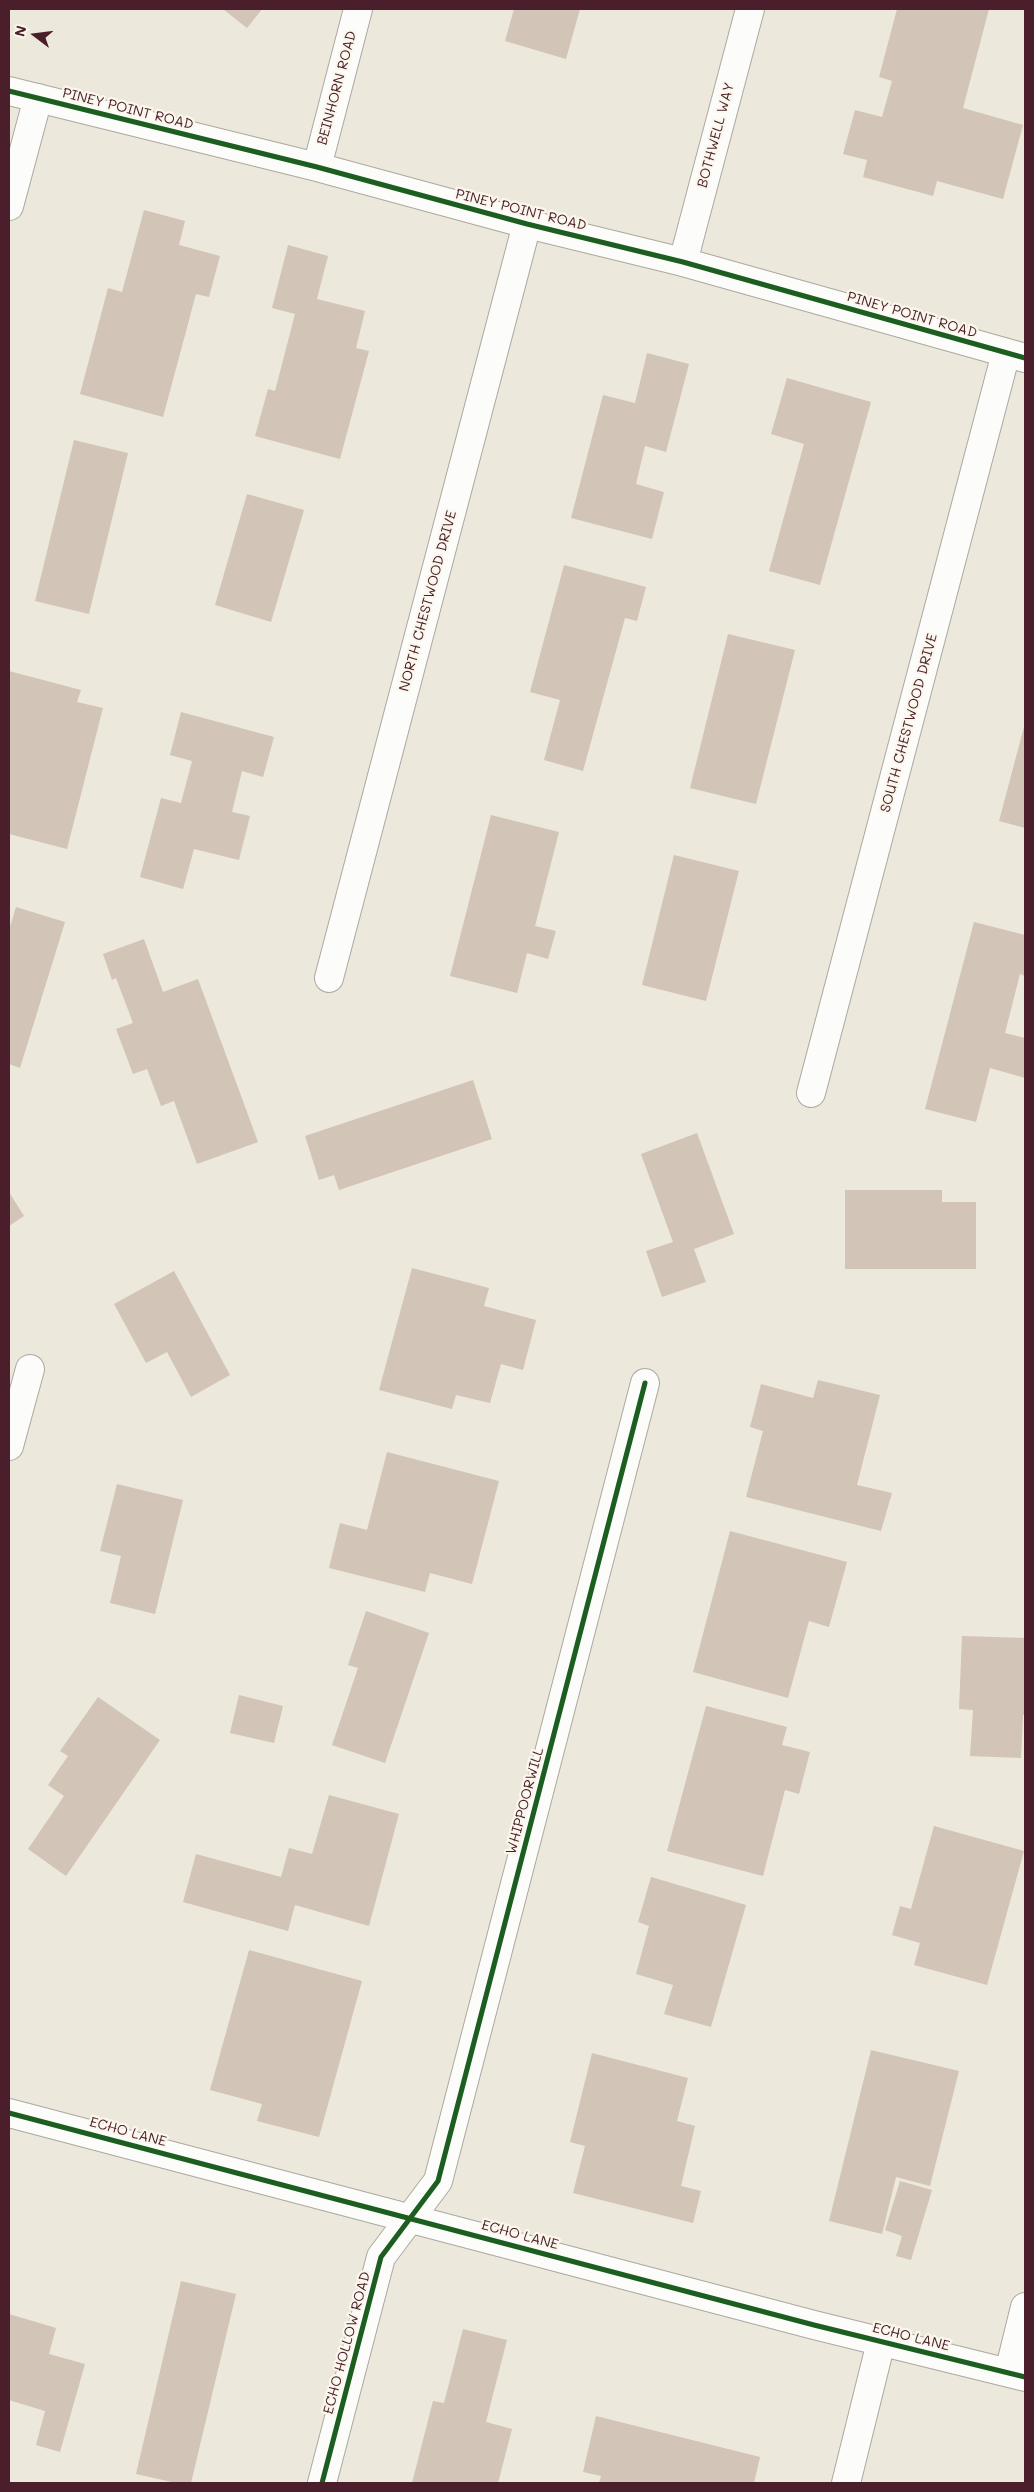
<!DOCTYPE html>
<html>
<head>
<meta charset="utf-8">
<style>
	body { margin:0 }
	#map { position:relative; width:1034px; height:2492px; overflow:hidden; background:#ece8dc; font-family:Mali,sans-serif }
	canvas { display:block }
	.frame { position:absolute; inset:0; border:10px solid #4a1f2b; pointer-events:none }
	.north { position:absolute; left:10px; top:10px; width:50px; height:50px; -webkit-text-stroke:4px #fbf7ec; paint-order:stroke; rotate:285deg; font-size:14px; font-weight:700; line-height:20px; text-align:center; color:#4a1f2b }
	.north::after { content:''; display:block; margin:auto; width:18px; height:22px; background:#4a1f2b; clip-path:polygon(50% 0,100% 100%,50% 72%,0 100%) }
</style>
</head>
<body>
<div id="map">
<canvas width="1034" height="2492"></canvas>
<div class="frame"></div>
<div class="north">N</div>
</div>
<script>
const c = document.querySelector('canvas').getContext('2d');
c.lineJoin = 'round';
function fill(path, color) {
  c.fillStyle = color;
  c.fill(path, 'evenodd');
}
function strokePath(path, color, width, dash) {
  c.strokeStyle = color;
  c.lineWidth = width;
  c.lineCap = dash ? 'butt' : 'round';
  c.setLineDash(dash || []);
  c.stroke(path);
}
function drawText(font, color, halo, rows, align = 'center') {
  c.font = font + ' Mali,sans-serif';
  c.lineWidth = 4.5;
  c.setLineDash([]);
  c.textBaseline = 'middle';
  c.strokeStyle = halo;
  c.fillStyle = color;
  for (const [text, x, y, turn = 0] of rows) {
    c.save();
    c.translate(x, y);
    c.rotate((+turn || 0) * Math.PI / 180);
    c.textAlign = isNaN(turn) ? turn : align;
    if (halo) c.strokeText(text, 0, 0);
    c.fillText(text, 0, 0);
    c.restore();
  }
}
const building = new Path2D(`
	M223 9H262L247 28Z
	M514 9H580L566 59 505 41Z
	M897 9H989L963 108 1023 125 1003 199 937 181 933 196 863 177 867 160 843 154 855 110 882 117 892 81 879 77Z
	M144 210 185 221 179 245 220 256 209 297 196 294 163 417 80 394 108 288 122 292Z
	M288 245 328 256 317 299 365 311 356 348 369 351 340 459 255 436 268 389 275 391 295 314 272 308Z
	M647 353 689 364 666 452 645 446 636 484 664 492 652 539 571 518 603 395 635 403Z
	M787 378 871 402 820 585 769 571 804 444 771 434Z
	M74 440 128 453 89 614 35 601Z
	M247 494 304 510 271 622 215 605Z
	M564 565 646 587 637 621 625 618 583 771 544 760 560 700 530 692Z
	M728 634 795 650 756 804 690 788Z
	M9 671 81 690 77 702 103 708 67 849 9 834Z
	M181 712 274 737 263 777 242 771 232 812 250 816 239 860 194 849 183 889 140 877 161 798 181 803 192 761 170 755Z
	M1025 723V828L999 821Z
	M491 815 559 832 535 926 556 931 548 959 527 953 517 993 450 976Z
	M674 855 739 871 706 1001 642 985Z
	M16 907 65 922 20 1068 9 1064V930Z
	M974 922 1025 935V976L1020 974 1005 1033 1025 1038V1078L990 1068 976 1122 925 1109Z
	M144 939 163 992 198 979 258 1142 197 1164 174 1101 161 1106 147 1069 133 1074 116 1029 133 1023 116 978 112 980 103 954Z
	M473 1080 492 1139 339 1190 334 1175 319 1180 305 1136Z
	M697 1133 734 1234 694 1249 706 1282 662 1297 646 1251 673 1242 641 1154Z
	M845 1190H942V1202H976V1269H845Z
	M9 1192 24 1216 9 1226Z
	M412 1268 489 1288 484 1306 536 1320 523 1370 501 1364 490 1403 456 1395 452 1409 379 1390Z
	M174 1271 230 1375 191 1397 167 1352 146 1363 114 1304Z
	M818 1380 880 1395 857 1485 892 1493 881 1531 746 1497 763 1431 750 1427 761 1384 813 1398Z
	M387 1452 499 1481 472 1584 430 1573 425 1592 329 1568 340 1523 367 1530Z
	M117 1484 183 1500 155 1614 110 1603 121 1556 100 1551Z
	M730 1531 847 1562 829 1627 809 1621 788 1698 693 1672Z
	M366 1611 429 1633 385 1763 332 1745 358 1668 348 1665Z
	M962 1636 1025 1638V1715H1023L1021 1758 970 1756 973 1710 959 1709Z
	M239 1695 283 1706 274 1743 230 1733Z
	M98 1697 160 1740 66 1876 28 1849 64 1796 48 1785 68 1756 60 1751Z
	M706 1706 787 1727 782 1745 810 1752 799 1794 785 1790 763 1876 667 1851Z
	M329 1795 399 1814 369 1926 295 1905 288 1931 183 1902 196 1854 281 1877 289 1848 312 1854Z
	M934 1826 1024 1851 987 1985 914 1965 920 1943 892 1935 900 1906 911 1909Z
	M651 1877 746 1905 711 2027 664 2014 673 1985 636 1974 649 1926 638 1922Z
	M249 1950 362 1981 319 2137 257 2121 262 2104 210 2090Z
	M871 2050 959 2071 930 2186 896 2177 882 2234 829 2221Z
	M592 2053 688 2078 677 2121 695 2126 681 2186 701 2191 693 2223 573 2193 585 2146 570 2142Z
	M900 2181 932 2190 911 2260 896 2256 902 2236 885 2230Z
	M181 2281 236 2294 191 2483H176L136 2474Z
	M9 2314 56 2328 49 2354 85 2364 60 2452 36 2445 45 2411 9 2400Z
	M463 2329 507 2340 486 2422 512 2429 498 2483H412L433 2401 444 2403Z
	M596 2416 760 2457 754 2483H599L601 2476 583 2472Z`);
const street = new Path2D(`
	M9 206 38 98
	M683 262 750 9
	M329 978 527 224
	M811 1093 1006 353
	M9 1446 30 1369
	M1009 2372 1025 2307
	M322 2483 381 2257 438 2181 645 1383
	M846 2483 881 2342`);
const secondary = new Path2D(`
	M9 91 317 167 527 224 683 262 1025 358
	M317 167 358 9
	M9 2113 814 2325 1025 2377`);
const cycleway = new Path2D(`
	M9 91 317 167 527 224 683 262 1025 358
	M9 2113 814 2325 1025 2377
	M322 2483 381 2257 438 2181 645 1383`);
const streetNames = [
	["BEINHORN ROAD",337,88,-75],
	["PINEY POINT ROAD",128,109,14],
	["BOTHWELL WAY",716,135,-75],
	["PINEY POINT ROAD",521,210,14],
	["PINEY POINT ROAD",912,315,16],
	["NORTH CHESTWOOD DRIVE",428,601,-75],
	["SOUTH CHESTWOOD DRIVE",909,723,-75],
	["WHIPPOORWILL",525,1801,-75],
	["ECHO LANE",128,2132,15],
	["ECHO LANE",520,2235,15],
	["ECHO LANE",911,2337,14],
	["ECHO HOLLOW ROAD",347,2343,-75]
];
fill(building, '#d2c4b6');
strokePath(street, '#aea7a1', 30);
strokePath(secondary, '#aea7a1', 30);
strokePath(street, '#fcfcfa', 28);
strokePath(secondary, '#fcfcfa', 28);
strokePath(cycleway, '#1b5e20', 5);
drawText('14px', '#4a1f2b', '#fbf7ec', streetNames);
</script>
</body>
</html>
